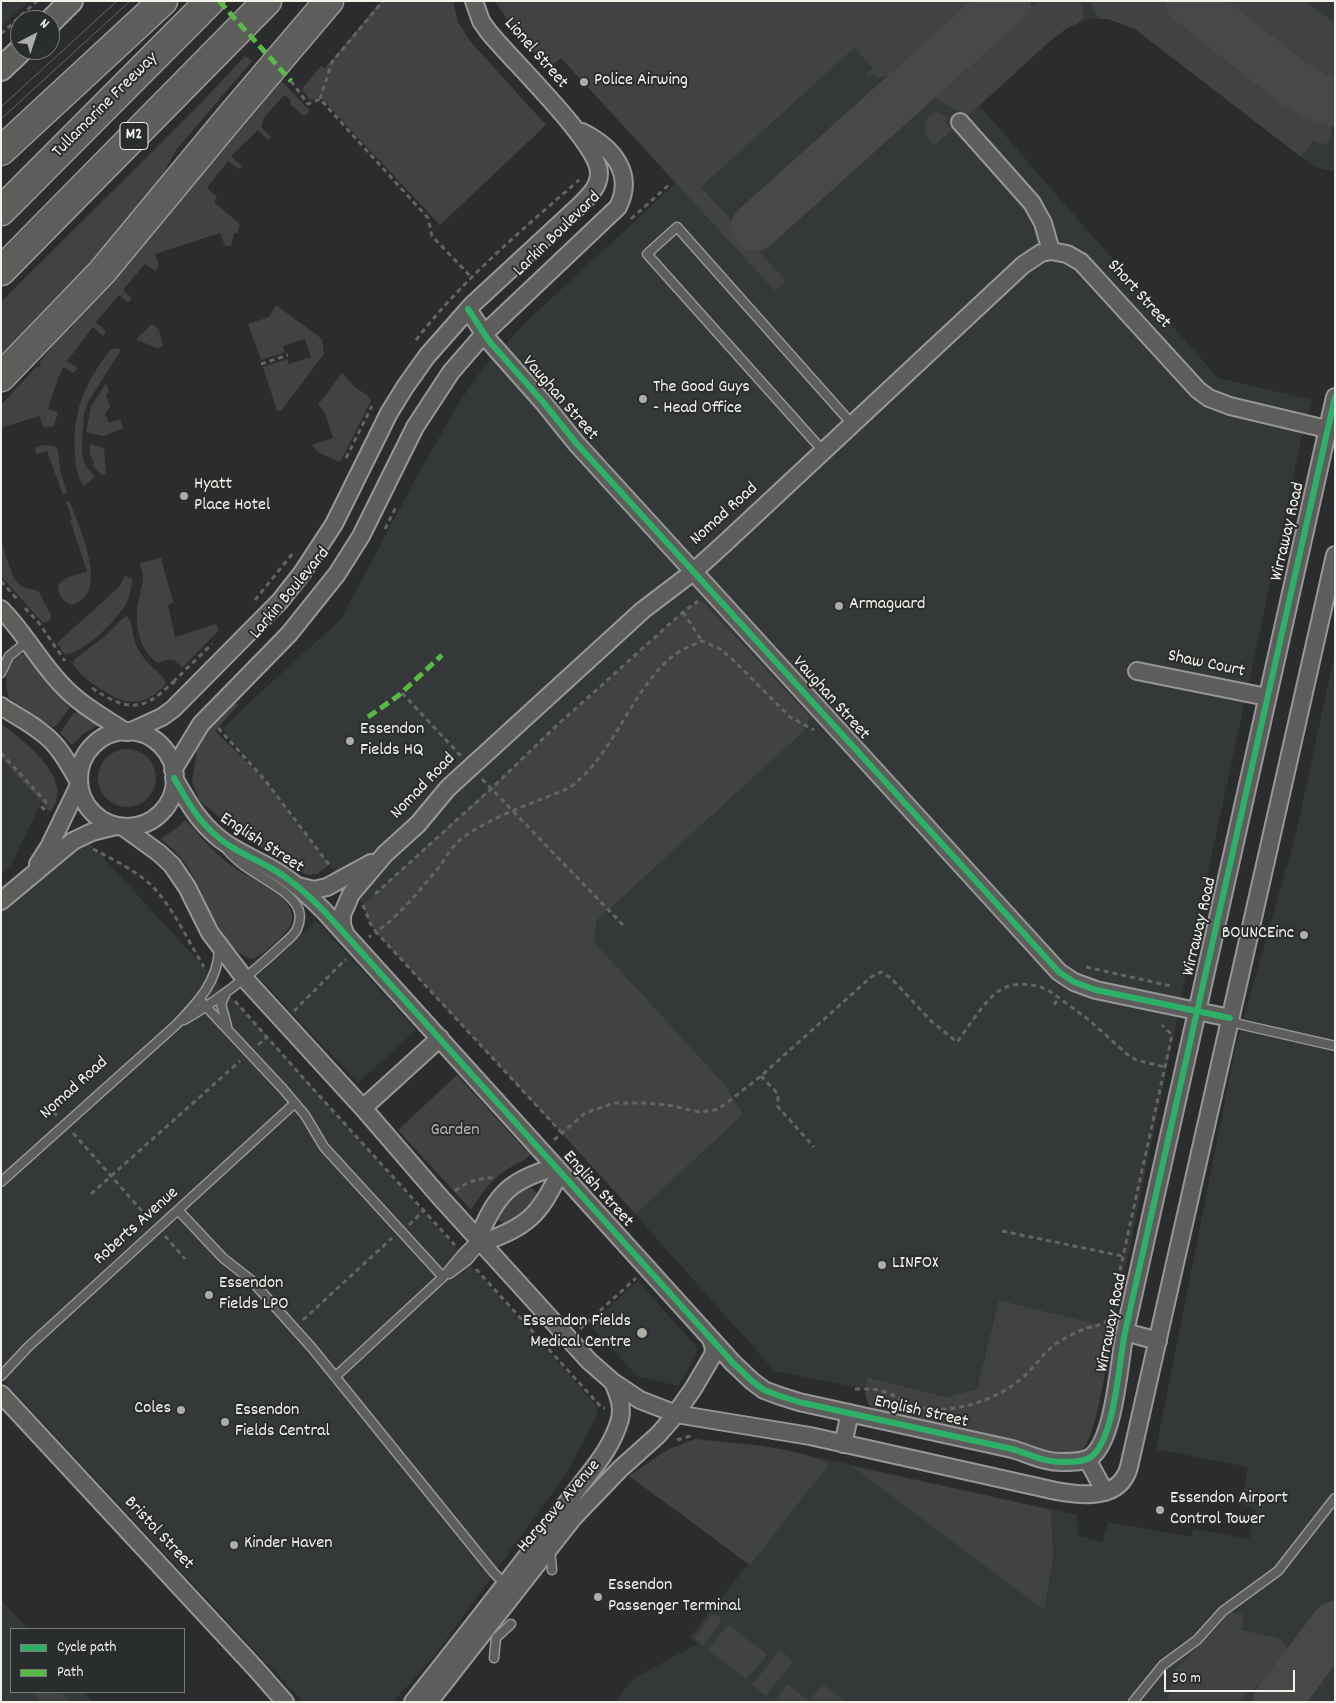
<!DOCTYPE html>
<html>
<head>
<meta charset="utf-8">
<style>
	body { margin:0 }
	#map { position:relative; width:1336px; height:1703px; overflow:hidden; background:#2b2c2d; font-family:Dekko,sans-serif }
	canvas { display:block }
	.frame { position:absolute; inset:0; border:2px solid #f4f1e8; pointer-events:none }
	.legend { position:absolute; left:10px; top:1628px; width:175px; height:65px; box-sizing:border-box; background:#2a2d2e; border:1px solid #7b7b78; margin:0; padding:6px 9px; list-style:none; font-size:15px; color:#f4f1e8 }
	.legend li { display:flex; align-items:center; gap:10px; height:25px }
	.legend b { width:25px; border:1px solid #7b7b78 }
	.north { position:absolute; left:10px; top:10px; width:50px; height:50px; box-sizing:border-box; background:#2a2d2e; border:1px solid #7b7b78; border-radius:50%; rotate:40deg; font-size:14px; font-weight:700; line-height:20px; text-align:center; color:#f4f1e8 }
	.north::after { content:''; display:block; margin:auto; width:18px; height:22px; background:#aeaca7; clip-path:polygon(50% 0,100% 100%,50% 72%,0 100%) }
	.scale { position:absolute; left:1164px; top:1670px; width:131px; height:22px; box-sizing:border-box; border:2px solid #f4f1e8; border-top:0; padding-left:6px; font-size:15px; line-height:18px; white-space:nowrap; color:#f4f1e8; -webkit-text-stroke:4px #2a2d2e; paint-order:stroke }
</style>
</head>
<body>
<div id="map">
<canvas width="1336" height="1703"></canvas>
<div class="frame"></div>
<ul class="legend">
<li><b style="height:6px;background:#2db169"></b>Cycle path</li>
<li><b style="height:6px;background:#58b947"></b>Path</li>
</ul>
<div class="north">N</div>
<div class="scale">50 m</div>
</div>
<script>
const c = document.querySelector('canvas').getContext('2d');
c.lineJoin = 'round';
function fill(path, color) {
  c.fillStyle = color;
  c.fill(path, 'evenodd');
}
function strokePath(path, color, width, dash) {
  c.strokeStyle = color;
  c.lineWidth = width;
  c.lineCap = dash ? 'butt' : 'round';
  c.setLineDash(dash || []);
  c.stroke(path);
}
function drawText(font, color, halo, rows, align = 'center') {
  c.font = font + ' Dekko,sans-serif';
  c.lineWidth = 4;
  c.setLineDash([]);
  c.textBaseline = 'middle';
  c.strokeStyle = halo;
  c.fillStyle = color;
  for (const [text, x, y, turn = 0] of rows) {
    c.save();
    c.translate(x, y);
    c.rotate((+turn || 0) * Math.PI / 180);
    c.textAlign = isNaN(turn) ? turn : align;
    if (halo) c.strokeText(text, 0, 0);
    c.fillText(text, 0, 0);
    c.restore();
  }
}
const built = new Path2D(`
	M1 1H29L1 27Z
	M621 1H1335V172L1315 167 1135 29 1108 19H1088L1067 28 1049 42 979 105 1051 189 1218 378 1312 400 1301 440 1193 942 1113 1328 999 1300 977 1389 947 1397 867 1377 865 1389 775 1371 562 1133 376 932 370 923 363 905 329 865 265 780 236 748 223 729 249 703 341 619 415 480 460 401 483 368 527 321 676 183Z
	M1335 652V1702H615L634 1678 697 1644 690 1637 748 1564 711 1537 780 1449 1077 1515 1078 1536 1102 1542 1108 1522 1191 1537 1194 1529 1249 1539 1255 1509 1241 1503 1248 1467 1156 1449 1236 1045 1296 834Z
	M1 759 41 803 11 865 1 874Z
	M88 841 267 1036 597 1406V1415L566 1474 435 1655 393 1702H303L1 1378V910L59 857Z
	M316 920 416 1030 358 1083 257 976Z
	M638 1281 698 1349 692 1364 678 1386 637 1376 590 1325Z
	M1 1600 28 1629H11V1692H84L93 1702H1Z`);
const green = new Path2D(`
	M381 1H453L458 22 470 41 546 125 440 225 320 97 310 100 302 89 321 66 325 68Z
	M495 1H976L891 76 878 77 872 74 869 77 866 74 873 68 854 48 701 187 786 281 775 291 561 58 548 69 510 24Z
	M1037 1H1081L1084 16 1078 23 1067 28 1049 42 968 116 936 99 935 93Z
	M1091 1H1167L1293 101 1330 120C1334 126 1331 138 1327 143L1321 144 1313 140 1301 157 1135 29 1108 19H1102L1095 13Z
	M1227 1H1304L1335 23V78C1298 62 1259 26 1227 1Z
	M245 56 252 61 176 150 160 180 81 273 1 356V302L202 102Z
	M280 79 310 111 304 116 291 105 290 99 284 95 263 119 261 127 271 137 268 140 258 130 231 156 242 166 239 169 228 161 207 188 217 197 214 202 240 224 237 233H234L231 246H225L220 233 155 254 159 266 155 271 145 264 123 290 132 298 128 303 119 295 96 322 106 331 103 336 93 327 67 361 78 368 74 373 63 367 53 392 48 409 58 412 54 426 44 428 39 416 1 428V405L37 366 38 368 41 365 39 363 68 327 70 330 76 320 239 131Z
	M936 112 943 114 948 117 944 121 952 130 934 146C927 139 925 132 925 122L931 114Z
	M276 305 322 339 324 354 281 411H277L263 367 287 359 289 364 311 357 305 339 283 346 285 352 261 360 248 324 269 317Z
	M152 324 159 330 163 346 157 348 137 340V338Z
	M115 348 120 349 119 353 88 402 84 414 82 443V456L86 466 95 477 84 486C77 477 75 465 75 453 72 411 85 383 110 350Z
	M342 373 355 387 368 396 371 401 340 462 318 452 312 445 333 438 325 413 318 405Z
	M106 383 109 392 106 394 110 407 105 414 109 423 120 419 123 428 104 436 86 432 91 406Z
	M90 444 104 448 106 475 100 474 92 465 94 463 90 453Z
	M45 445 54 446 58 450 60 470 67 493 63 495 47 451 36 454 35 451 36 447Z
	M68 501 70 502C78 526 112 594 72 605 66 603 63 600 60 595 51 578 76 576 87 571L70 520 72 519 66 502Z
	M1 539C5 551 11 579 21 586 27 590 34 588 39 592L51 615V619L48 622 43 623 1 576Z
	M161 558 173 602 168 605 175 637 216 624 219 630 182 668 174 660H166L157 663C137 646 134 623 139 598 140 592 142 585 143 579 143 574 141 568 140 563Z
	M125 576 133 579C131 587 130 595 127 602 119 618 82 656 64 654L57 643 118 588Z
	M699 600 705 604 810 717 804 731 596 921 594 942 723 1083 743 1114 636 1214 376 932 370 923 363 905C470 807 575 709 683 612Z
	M127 616C133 621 132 634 135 642 138 651 144 659 151 666 157 672 164 675 166 684 143 708 126 706 99 688 90 682 79 674 73 664L75 659 104 637 124 617Z
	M25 653 49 686 70 707 57 725 53 727 9 698C4 682 5 659 25 653Z
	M234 703 238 705 215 731 265 780 329 865 317 874 307 875 270 854 219 817 199 800 192 782 197 750 210 728Z
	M77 712 98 725 83 734 72 745 60 733 73 714Z
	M1 724C22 739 66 772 56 802 55 805 52 809 50 812L1 759Z
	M98 778a29 29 0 1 1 58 0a29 29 0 1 1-58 0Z
	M185 820C200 836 214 853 232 866 252 882 318 903 282 936 272 945 264 955 251 959 221 949 205 894 189 869 182 857 171 847 160 839L177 828Z
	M457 1075 526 1151 529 1150 532 1153C526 1161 513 1165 505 1171 490 1181 480 1195 471 1210L398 1130Z
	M526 1183 541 1197 530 1211 506 1227 494 1215 501 1204Z
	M999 1300 1113 1328C1109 1350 1096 1438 1083 1449 1078 1454 1071 1453 1064 1454L874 1410C863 1401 865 1390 867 1377L947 1397 977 1389Z
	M695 1439C739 1444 788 1445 829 1464L750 1565 629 1476 667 1450Z
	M851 1466 1051 1510 1053 1557 1044 1610Z
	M1230 1612 1244 1615 1241 1630 1278 1638 1286 1644 1288 1652 1275 1670 1266 1680 1236 1702H1167L1175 1670 1214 1631Z
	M712 1615 719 1616 721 1622 703 1646 694 1638Z
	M730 1625 766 1654 765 1658 746 1679 708 1650 726 1627Z
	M778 1652H782L790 1658 792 1662 766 1696 752 1685Z
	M787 1684 809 1701 823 1684 846 1702H774Z
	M32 1692H61L70 1702H41Z`);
const taxiway = new Path2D(`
	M1189 1 1292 82 1316 96 1335 102
	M755 227 1007 1
	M1277 1702 1335 1625`);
const path = new Path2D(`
	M1 34 37 1
	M291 81 308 104 320 99 428 218 432 236 472 278
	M320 99 332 62 383 1
	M631 219 671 183
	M416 340C462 280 522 230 579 180
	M261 364 288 355
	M346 458 372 406
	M385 529 396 507
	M1 581 18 600
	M255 600 293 553
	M25 608 39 623 65 661
	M683 612 702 641
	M173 682 212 644
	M92 688C127 711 142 713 173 682L175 684
	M402 693 461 756
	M220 728 219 729 265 780 330 866
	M1 753 46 802 42 807 48 813
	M482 779 623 925
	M93 849C114 860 135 870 152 886 173 907 188 941 204 967
	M375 894 491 789 554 728 683 612 698 601
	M363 905 370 923 376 932 369 937
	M1086 967 1171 986
	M235 1001 314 1090 455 1245
	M1054 1005 1059 997
	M294 1011 346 959
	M258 1045 268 1036
	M761 1076 778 1094V1107L814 1147
	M48 1105 57 1116
	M73 1133 150 1220
	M562 1133 376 932C401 914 421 889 440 866 445 859 449 851 456 844 480 820 536 802 569 788 613 756 628 697 668 660 678 651 690 646 702 641L720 649 732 659 790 717 814 730
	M554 1140 585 1113 614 1103H645L668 1105 699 1112 715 1110 724 1105 761 1076 871 977 881 972 891 978 931 1021 957 1042C968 1028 982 1004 996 993 1010 981 1035 982 1051 992L1089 1020 1128 1055 1136 1060 1165 1067
	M455 1191C470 1179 479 1179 497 1177
	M91 1194 240 1061
	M409 1225 424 1210
	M1002 1231 1122 1256
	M165 1236 185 1259
	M476 1269 602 1408H605
	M1118 1279 1172 1035 1162 1025
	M303 1320 392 1238
	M580 1329 636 1278
	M855 1389C867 1389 877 1388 888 1393 898 1397 905 1404 916 1406 949 1416 996 1401 1022 1378 1034 1368 1042 1355 1054 1345 1064 1338 1076 1332 1087 1328 1097 1325 1104 1325 1111 1317
	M677 1440 694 1435`);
const service = new Path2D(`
	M824 452 647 254 677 227 852 424
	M1 673 9 656 28 641
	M225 995 221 1004 227 1026
	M199 999 283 1089 305 1115 324 1147 443 1277
	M1230 1018 1239 1024 1335 1046
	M184 1020C219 1000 249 976 279 948 285 942 294 936 297 929 301 920 301 911 295 903 280 883 247 873 228 851
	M1 1182 176 1025C197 1003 218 982 219 949
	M178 1210 223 1258 251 1280 312 1348 494 1573 507 1586
	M449 1274 468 1260 482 1243
	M1 1376 28 1347 294 1104
	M336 1376 443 1277 463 1253 478 1238
	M550 1549 552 1570
	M494 1658 496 1638 511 1624
	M1133 1702 1163 1665 1197 1640 1223 1611 1278 1571 1335 1498`);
const minor = new Path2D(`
	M960 122 1032 203 1043 223 1051 251 1067 254 1081 262 1198 390 1209 398 1230 406 1335 431
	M468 309 489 341 543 402 576 443 1059 972 1074 982 1096 990 1230 1018
	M1 609C24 632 39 661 61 684 79 704 103 717 126 732
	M1137 671 1267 697
	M1 706C14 715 29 722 41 732 59 745 68 763 79 782
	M79 779a48 48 0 1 1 96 0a48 48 0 1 1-96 0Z
	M129 732 162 717 173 709 280 601 302 573 334 524 389 413 405 387 427 356 473 304 580 205C589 196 599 187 599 173 599 143 510 59 488 31L481 21 474 1
	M173 770 201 724 289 634 337 574 361 536 415 427 451 372 484 334 618 207C635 173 612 147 582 132
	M174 778C185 797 195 816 211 831 228 848 249 856 269 867 291 879 308 895 325 912L733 1363 752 1381 764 1390 777 1395 799 1402 1012 1449C1029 1454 1046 1463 1064 1462 1073 1462 1084 1462 1091 1457 1115 1439 1119 1361 1125 1332L1335 397
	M123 827 159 853 172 865 187 887 210 933 245 979 363 1108 439 1196 589 1361 613 1382 640 1400 676 1414 810 1436 1056 1491C1083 1496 1120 1500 1129 1467L1335 555
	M38 864 49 847 79 785
	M298 886 314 890 327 887 371 863
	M1 901 73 841 92 832 116 826
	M345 933 342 925V915L351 894 385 854 418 824 448 788 643 610 693 572 724 544 1023 265 1041 253 1051 251
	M363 1108 440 1038
	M478 1238C497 1194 509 1180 556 1167
	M482 1243C528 1226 539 1216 560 1172
	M1125 1332 1158 1341
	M1 1394 256 1669 285 1702
	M843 1444 850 1413
	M1087 1459 1105 1492
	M413 1702C467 1634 521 1566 572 1496 590 1472 612 1449 620 1419 623 1405 618 1394 613 1382
	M429 1702 573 1518 620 1469 658 1435 671 1420 693 1389 713 1355 714 1348 711 1339`);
const secondary = new Path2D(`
	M50 22 71 1
	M1 69 21 50`);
const motorway = new Path2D(`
	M1 151 163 1
	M1 211 210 1
	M1 271 267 1
	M1 377 102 272 232 115 329 1`);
const tram = new Path2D(`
	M1 107 117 1
	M1 119 130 1`);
const quiet = new Path2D(`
	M219 1 291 81
	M368 717 398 696 442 655`);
const cycleway = new Path2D(`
	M468 309 489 341 543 402 576 443 1059 972 1074 982 1096 990 1230 1018
	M174 778C185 797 195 816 211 831 228 848 249 856 269 867 291 879 308 895 325 912L733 1363 752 1381 764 1390 777 1395 799 1402 1012 1449C1029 1454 1046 1463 1064 1462 1073 1462 1084 1462 1091 1457 1115 1439 1119 1361 1125 1332L1335 397`);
const markers = [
	[584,82,5,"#aeaca7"],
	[643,399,5,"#aeaca7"],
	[184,496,5,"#aeaca7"],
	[839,606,5,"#aeaca7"],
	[350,741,5,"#aeaca7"],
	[1304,935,5,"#aeaca7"],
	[882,1265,5,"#aeaca7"],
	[209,1295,5,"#aeaca7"],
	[642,1333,6,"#aeaca7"],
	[181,1410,5,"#aeaca7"],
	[225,1422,5,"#aeaca7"],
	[1160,1510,5,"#aeaca7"],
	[234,1545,5,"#aeaca7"],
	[598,1597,5,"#aeaca7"]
];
const shields = [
	[134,136,28]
];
const shieldNames = [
	["M2",134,136]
];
const streetNames = [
	["Lionel Street",535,54,49],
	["Tullamarine Freeway",106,106,-45],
	["Larkin Boulevard",558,235,-44],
	["Short Street",1138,295,48],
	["Vaughan Street",559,399,49],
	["Nomad Road",725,515,-42],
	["Wirraway Road",1289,532,-77],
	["Larkin Boulevard",291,594,-50],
	["Shaw Court",1206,665,12],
	["Vaughan Street",830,699,48],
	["Nomad Road",424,787,-46],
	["English Street",261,844,33],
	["Wirraway Road",1201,927,-77],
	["Nomad Road",75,1089,-42],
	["English Street",597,1190,48],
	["Roberts Avenue",137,1227,-42],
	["Wirraway Road",1113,1323,-79],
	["English Street",921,1413,13],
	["Hargrave Avenue",560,1507,-49],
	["Bristol Street",158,1534,47]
];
const poiNames = [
	["Police Airwing",594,82],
	["The Good Guys",653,389],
	["- Head Office",653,410],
	["Hyatt",194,486],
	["Place Hotel",194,507],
	["Armaguard",849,606],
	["Essendon",360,731],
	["Fields HQ",360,752],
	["BOUNCEinc",1294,935,"right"],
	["LINFOX",892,1265],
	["Essendon",219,1285],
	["Fields LPO",219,1306],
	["Essendon Fields",631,1323,"right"],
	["Medical Centre",631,1344,"right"],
	["Coles",171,1410,"right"],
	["Essendon",235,1412],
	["Fields Central",235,1433],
	["Essendon Airport",1170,1500],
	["Control Tower",1170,1521],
	["Kinder Haven",244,1545],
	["Essendon",608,1587],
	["Passenger Terminal",608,1608]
];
const parkNames = [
	["Garden",455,1132]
];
fill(built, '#353838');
fill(green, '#414242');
strokePath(taxiway, '#484848', 48);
strokePath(service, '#979796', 11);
strokePath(minor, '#979796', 20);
strokePath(secondary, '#979796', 26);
strokePath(motorway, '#979796', 31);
strokePath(path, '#646464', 3, [5, 4]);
strokePath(service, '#5d5d5c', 8);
strokePath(minor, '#5d5d5c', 16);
strokePath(secondary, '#5d5d5c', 22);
strokePath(motorway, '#5d5d5c', 28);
strokePath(tram, '#646464', 1);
strokePath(quiet, '#58b947', 5, [10, 5]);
strokePath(cycleway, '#2db169', 6);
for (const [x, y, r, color] of markers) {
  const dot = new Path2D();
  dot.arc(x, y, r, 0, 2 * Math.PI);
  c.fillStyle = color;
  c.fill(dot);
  strokePath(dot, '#2a2d2e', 2);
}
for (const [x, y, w] of shields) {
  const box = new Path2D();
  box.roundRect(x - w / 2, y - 13.5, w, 27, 4);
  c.fillStyle = '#2a2d2e';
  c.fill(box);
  strokePath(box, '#f4f1e8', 1);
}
drawText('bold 16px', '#f4f1e8', null, shieldNames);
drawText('18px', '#f4f1e8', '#2a2d2e', streetNames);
drawText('18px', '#f4f1e8', '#2a2d2e', poiNames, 'left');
drawText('18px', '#b6b5af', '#2a2d2e', parkNames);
</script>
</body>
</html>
